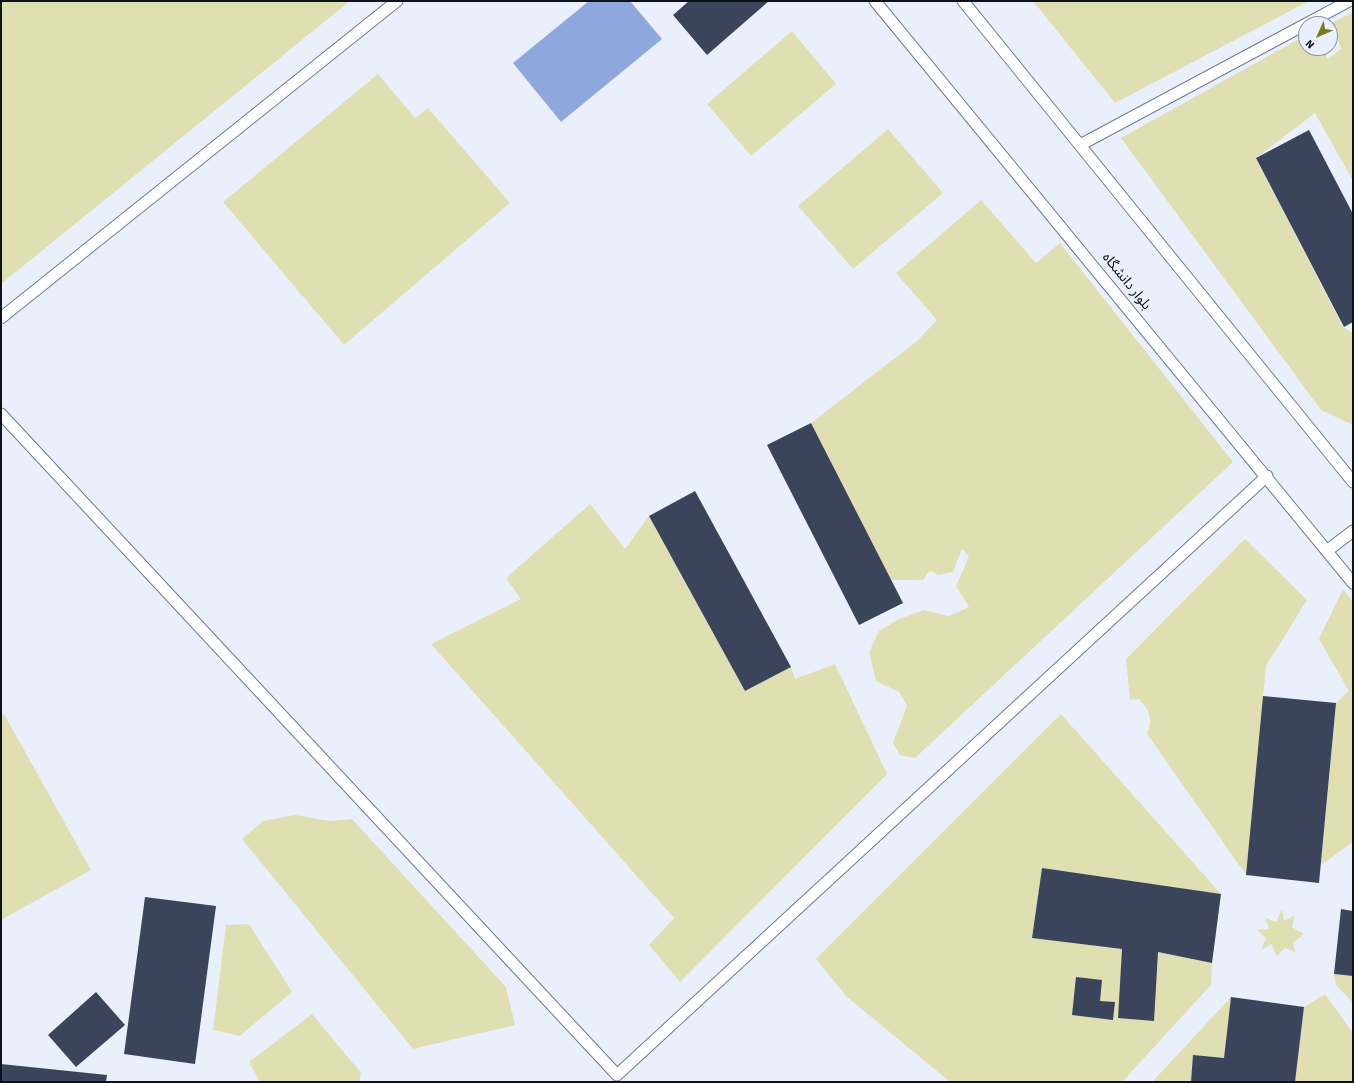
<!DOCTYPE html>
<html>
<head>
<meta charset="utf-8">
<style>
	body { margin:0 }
	#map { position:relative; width:1354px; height:1083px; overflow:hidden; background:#eaf0fb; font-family:"Source Sans 3",sans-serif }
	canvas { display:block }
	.frame { position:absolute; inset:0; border:2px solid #0c111a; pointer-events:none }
	.north { position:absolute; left:1298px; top:16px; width:40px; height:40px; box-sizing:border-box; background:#eaf0fb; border:1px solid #9197a1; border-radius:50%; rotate:225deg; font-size:11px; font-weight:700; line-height:16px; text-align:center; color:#0c111a }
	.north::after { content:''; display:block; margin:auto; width:14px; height:18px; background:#7c781d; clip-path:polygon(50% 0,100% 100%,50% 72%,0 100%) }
</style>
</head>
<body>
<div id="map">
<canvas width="1354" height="1083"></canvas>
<div class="frame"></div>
<div class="north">N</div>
</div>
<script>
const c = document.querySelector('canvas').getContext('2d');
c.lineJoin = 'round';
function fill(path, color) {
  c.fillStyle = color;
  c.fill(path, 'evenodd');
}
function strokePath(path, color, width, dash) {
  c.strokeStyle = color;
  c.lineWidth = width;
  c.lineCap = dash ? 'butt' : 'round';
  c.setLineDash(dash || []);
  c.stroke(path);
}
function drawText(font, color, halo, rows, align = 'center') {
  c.font = font + ' "Source Sans 3","Noto Sans Arabic",sans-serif';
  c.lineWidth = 4;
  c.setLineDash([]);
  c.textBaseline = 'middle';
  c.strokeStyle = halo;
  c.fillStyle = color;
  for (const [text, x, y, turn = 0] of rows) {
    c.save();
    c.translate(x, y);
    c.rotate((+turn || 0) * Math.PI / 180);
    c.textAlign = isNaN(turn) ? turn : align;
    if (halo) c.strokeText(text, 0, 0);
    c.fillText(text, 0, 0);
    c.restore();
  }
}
const green = new Path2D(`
	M1 1H350L1 284Z
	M1033 1H1309L1115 103Z
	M1353 12V181L1315 113 1256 158 1343 327 1353 333V425L1321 410 1121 138 1306 35V48H1322L1328 59 1341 49 1332 23Z
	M792 31 836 84 751 156 707 104Z
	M378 74 415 118 428 108 510 203 344 345 223 202Z
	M888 129 943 193 853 269 798 206Z
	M981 200 1036 263 1060 243 1233 462 915 758 900 755 893 743 907 706 899 692 876 681 869 652 879 631 899 619 924 610 949 616 969 607 956 586 969 557 962 549 953 572 938 575 930 570 923 580H891L811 423 917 341 937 320 896 273Z
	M590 504 625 549 649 516 745 691 791 667 795 679 835 664 887 774 680 982 649 945 674 918 431 644 521 599 506 578Z
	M1245 539 1307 600 1266 666 1246 875 1147 734C1153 720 1150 710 1139 699L1130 700 1126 659Z
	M1343 589 1353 602V842L1321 865 1336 703 1349 691 1319 639Z
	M4 714 91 870 1 920V716Z
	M1061 714 1221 894 1042 869 1032 938 1122 949 1158 952 1212 963 1211 985 1122 1082H950L846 996 816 959Z
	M295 815 330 821 352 819 506 987 515 1025 413 1049 242 839 263 821Z
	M1282 909 1284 921 1295 915 1292 927 1304 934 1293 943 1295 952 1285 948 1276 956 1272 944 1261 950 1266 938 1257 930 1269 929 1265 918 1276 922Z
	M249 924 292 992 240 1036 213 1030 226 925Z
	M1334 974 1353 976V1003L1336 985Z
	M1325 994 1353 1033V1082H1295L1304 1007Z
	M1231 997 1222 1082H1152Z
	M312 1014 361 1073 359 1082H260L249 1062Z`);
const water = new Path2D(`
	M589 1H630L662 39 561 122 513 63Z`);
const building = new Path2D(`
	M689 1H769L707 55 673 15Z
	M1309 130 1353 214V322L1344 327 1256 158Z
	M811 423 903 603 859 625 767 445Z
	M695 491 791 667 745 691 649 516Z
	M1263 696 1336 703 1319 883 1246 875Z
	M1042 868 1221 894 1212 963 1158 952 1154 1021 1118 1018 1122 949 1032 938Z
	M145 897 216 906 195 1064 124 1054Z
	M1341 909 1353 911V976L1334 974Z
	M1076 977 1102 980 1100 1001 1115 1002 1113 1020 1072 1015Z
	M96 992 125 1025 76 1067 48 1035Z
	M1231 997 1304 1007 1295 1082H1191L1193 1055 1224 1058Z
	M1 1064 107 1075 106 1082H1Z`);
const service = new Path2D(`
	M875 1 1353 583
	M963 1 1353 482
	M1306 24 1349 1
	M1080 145 1306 24
	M1 318 397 1
	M1 414 617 1075 1267 476
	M1328 550 1353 531`);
const streetNames = [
	["بلوار دانشگاه",1126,282,51]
];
fill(green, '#e0dfb2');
fill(water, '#8ea8de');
fill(building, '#3a455b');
strokePath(service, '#6f7b94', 13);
strokePath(service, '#fff', 11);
drawText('14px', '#0c111a', '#eaf0fb', streetNames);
</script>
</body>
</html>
